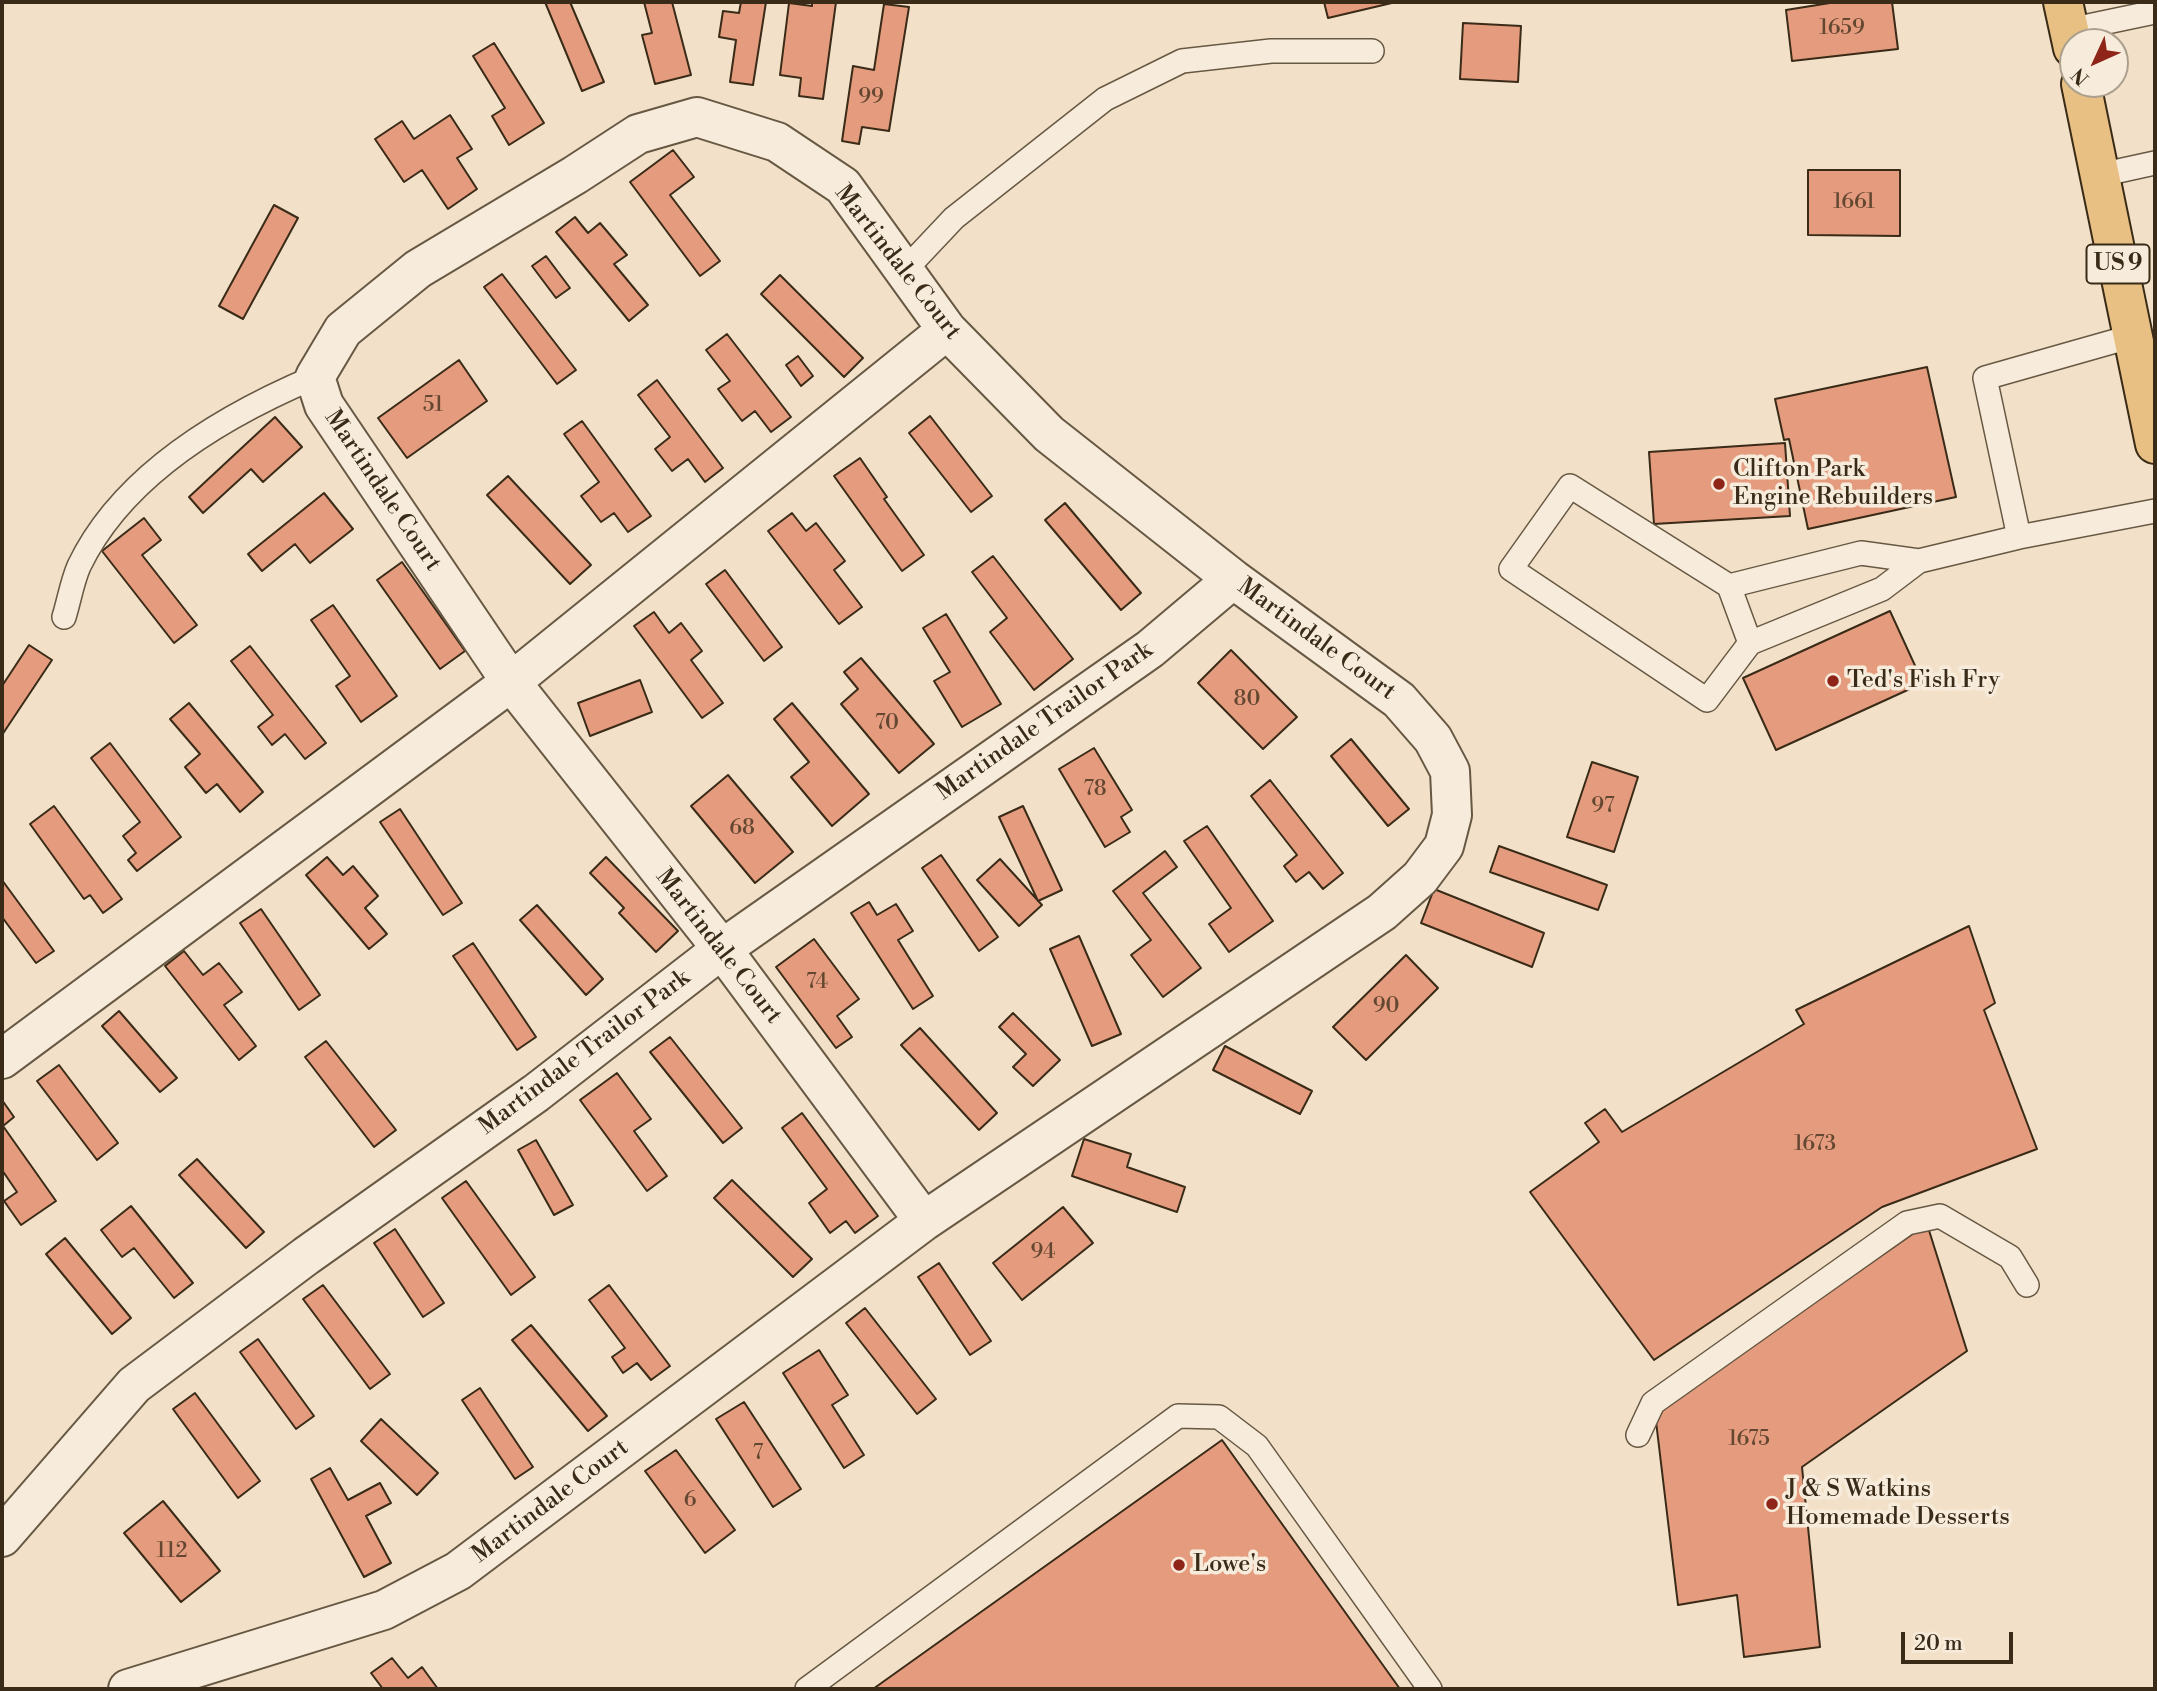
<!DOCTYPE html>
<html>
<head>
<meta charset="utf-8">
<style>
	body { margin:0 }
	#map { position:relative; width:2157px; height:1691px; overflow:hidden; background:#f2e1c8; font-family:"Libre Bodoni",serif }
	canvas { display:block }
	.frame { position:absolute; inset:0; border:4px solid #392b17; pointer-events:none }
	.north { position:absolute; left:2059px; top:28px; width:70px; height:70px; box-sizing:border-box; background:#f7ecdb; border:2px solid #ab9f8d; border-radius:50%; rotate:225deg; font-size:19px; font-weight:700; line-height:28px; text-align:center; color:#392b17 }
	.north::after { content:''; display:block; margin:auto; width:24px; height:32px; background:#8f2418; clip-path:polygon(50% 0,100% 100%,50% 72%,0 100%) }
	.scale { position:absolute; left:1901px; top:1632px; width:112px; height:32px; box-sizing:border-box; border:4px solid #392b17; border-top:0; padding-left:9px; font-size:21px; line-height:24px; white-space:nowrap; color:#392b17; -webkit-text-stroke:5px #f7ecdb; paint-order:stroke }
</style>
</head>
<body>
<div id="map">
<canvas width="2157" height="1691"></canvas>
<div class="frame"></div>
<div class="north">N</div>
<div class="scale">20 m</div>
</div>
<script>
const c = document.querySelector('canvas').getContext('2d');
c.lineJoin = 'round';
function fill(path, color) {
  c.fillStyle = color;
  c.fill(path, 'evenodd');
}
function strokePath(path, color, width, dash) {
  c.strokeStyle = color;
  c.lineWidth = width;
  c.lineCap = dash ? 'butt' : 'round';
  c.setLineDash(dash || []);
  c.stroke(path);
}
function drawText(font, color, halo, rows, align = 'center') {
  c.font = font + ' "Libre Bodoni",serif';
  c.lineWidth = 7;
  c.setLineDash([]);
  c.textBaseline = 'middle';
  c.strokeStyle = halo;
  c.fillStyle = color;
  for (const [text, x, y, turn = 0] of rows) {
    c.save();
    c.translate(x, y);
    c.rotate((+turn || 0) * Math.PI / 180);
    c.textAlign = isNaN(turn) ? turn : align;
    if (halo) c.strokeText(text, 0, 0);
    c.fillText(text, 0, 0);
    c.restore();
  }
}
const building = new Path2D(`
	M545 2H570L604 82 582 91Z
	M644 2H672L691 75 655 84 642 35 652 33Z
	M741 2H766L753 85 730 82 736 40 719 37 723 11 739 13Z
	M812 2H836L823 99 799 96 801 78 780 75 789 3 812 6Z
	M1324 2H1396L1328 18Z
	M1836 2H1892L1898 49 1792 61 1786 10Z
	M884 4 909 7 889 131 862 127 859 144 842 141 853 66 874 70Z
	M1463 23 1521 26 1518 82 1460 79Z
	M494 43 544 123 509 145 492 116 505 108 473 56Z
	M450 115 472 149 457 158 477 189 448 209 422 170 404 182 375 139 402 121 414 139Z
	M673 150 694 177 670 195 720 261 700 276 630 182Z
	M1808 170H1900V236L1808 235Z
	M274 205 298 218 243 319 219 306Z
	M575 217 588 233 600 223 627 255 614 264 648 305 629 321 556 232Z
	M546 256 570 288 556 298 532 266Z
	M502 274 576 370 557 384 484 287Z
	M780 275 863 358 844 377 761 294Z
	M727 334 791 417 771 432 755 411 742 421 718 389 730 381 706 350Z
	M798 356 813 376 801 386 786 365Z
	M459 360 487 401 407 458 378 418Z
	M1927 367 1956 497 1808 529 1789 439 1784 440 1775 399Z
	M657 380 723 468 705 482 688 459 672 471 655 449 670 437 638 395Z
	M930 416 992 496 971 512 909 433Z
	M275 417 302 447 263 482 251 469 203 513 189 497Z
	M582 421 651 516 628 532 614 513 601 522 581 496 599 482 564 434Z
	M1785 443 1790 516 1654 524 1649 452Z
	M860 458 887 497 884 499 924 555 902 571 834 476Z
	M508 476 591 565 570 584 487 495Z
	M324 493 353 529 310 563 295 544 262 571 248 554Z
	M1065 503 1141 593 1121 610 1045 520Z
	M792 513 806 531 816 523 845 561 834 570 862 607 839 624 768 531Z
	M144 518 161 540 142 555 197 625 174 643 102 551Z
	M993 556 1073 659 1034 690 990 632 1007 618 972 572Z
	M402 562 465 651 440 669 377 580Z
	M725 570 782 647 764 661 706 584Z
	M333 605 397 696 361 722 336 686 350 676 311 620Z
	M1890 611 1923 683 1776 750 1743 678Z
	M654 612 669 633 681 623 702 651 691 660 723 703 702 718 634 626Z
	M946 614 1001 704 962 727 934 681 950 672 923 628Z
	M29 645 52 660 2 735V686Z
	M250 646 326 743 305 759 285 734 272 745 258 727 273 715 231 661Z
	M1231 650 1297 717 1263 749 1198 683Z
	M861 658 934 744 899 773 841 704 858 689 844 672Z
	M640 680 652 712 590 736 578 703Z
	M189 703 263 792 240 812 217 784 206 793 185 767 200 754 170 719Z
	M792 703 869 794 832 826 791 777 809 762 774 719Z
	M1351 739 1409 809 1388 826 1331 756Z
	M110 743 181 837 137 871 128 860 136 853 123 836 140 822 91 758Z
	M1094 748 1132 810 1121 817 1130 832 1105 847 1059 769Z
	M1592 762 1638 777 1614 852 1567 837Z
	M728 775 793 852 755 883 691 806Z
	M1270 780 1343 873 1323 889 1309 872 1296 882 1284 866 1297 855 1251 796Z
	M54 806 122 899 103 913 90 895 84 899 30 824Z
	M1023 806 1062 890 1038 901 999 817Z
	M400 809 462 903 443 915 380 822Z
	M1207 826 1273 921 1229 952 1209 924 1231 908 1184 841Z
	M1499 846 1607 885 1598 910 1490 872Z
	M1165 851 1177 867 1143 893 1201 968 1163 997 1131 955 1151 940 1113 891Z
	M941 855 998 937 979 951 922 868Z
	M327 857 343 875 353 866 378 896 365 908 387 934 369 949 306 875Z
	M606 857 678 931 656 952 619 913 624 908 590 873Z
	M1000 859 1042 905 1019 926 977 880Z
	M2 880 54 951 36 963 2 917Z
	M1434 889 1544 933 1532 967 1421 923Z
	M869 902 877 915 896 904 913 931 898 940 933 996 913 1009 851 913Z
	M537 905 603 979 586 995 520 920Z
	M261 909 320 995 299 1010 240 923Z
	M1969 926 1995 1003 1984 1010 2037 1149 1882 1207 1654 1360 1530 1192 1599 1142 1585 1123 1605 1109 1622 1132 1804 1024 1796 1010Z
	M1079 936 1121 1034 1092 1046 1050 949Z
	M814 939 859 999 837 1016 852 1037 836 1048 776 967Z
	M473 943 536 1037 517 1050 453 956Z
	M184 951 203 975 219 963 242 992 224 1005 256 1046 239 1060 165 966Z
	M1406 955 1438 988 1366 1060 1333 1027Z
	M119 1011 177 1078 160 1092 102 1026Z
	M1013 1013 1060 1060 1033 1086 1013 1067 1026 1054 999 1027Z
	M920 1028 997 1113 979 1130 901 1045Z
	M670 1037 742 1128 723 1143 650 1052Z
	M326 1041 396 1130 374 1147 305 1057Z
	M1225 1046 1312 1091 1300 1114 1213 1070Z
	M59 1065 118 1143 97 1160 37 1081Z
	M617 1073 651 1119 634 1131 667 1176 647 1191 580 1100Z
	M2 1100 14 1117 3 1126 56 1201 21 1225 4 1201 17 1192 2 1170Z
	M802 1113 878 1216 855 1233 846 1221 830 1233 809 1203 827 1189 782 1128Z
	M1084 1139 1131 1154 1127 1167 1185 1187 1177 1212 1072 1176Z
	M536 1140 573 1205 554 1215 518 1150Z
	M197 1159 264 1232 246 1248 179 1175Z
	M732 1180 812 1259 793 1277 714 1198Z
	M466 1181 535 1277 511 1295 442 1198Z
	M131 1206 193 1283 174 1298 134 1248 122 1257 101 1230Z
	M1063 1207 1093 1243 1022 1300 993 1263Z
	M1927 1224 1967 1351 1802 1467 1820 1647 1744 1657 1737 1595 1678 1605 1655 1413Z
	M395 1229 444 1303 423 1317 374 1243Z
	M65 1238 131 1318 112 1334 46 1254Z
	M939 1263 991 1341 970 1355 918 1277Z
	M323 1285 390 1374 370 1389 303 1299Z
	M609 1285 670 1366 651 1380 637 1363 623 1373 612 1357 625 1348 589 1300Z
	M865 1308 936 1399 917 1414 846 1323Z
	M531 1325 607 1416 588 1431 512 1340Z
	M258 1339 314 1416 296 1429 240 1352Z
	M819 1350 848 1395 832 1405 864 1455 844 1468 783 1373Z
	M480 1388 533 1467 515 1479 462 1400Z
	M195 1393 260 1481 238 1498 173 1409Z
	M744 1402 801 1489 773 1507 716 1419Z
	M381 1419 438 1473 417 1495 361 1441Z
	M1222 1440 1400 1689H873Z
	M676 1450 735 1530 705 1553 645 1471Z
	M330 1468 348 1500 380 1483 391 1503 366 1516 391 1563 364 1577 311 1479Z
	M163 1501 220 1571 181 1602 124 1533Z
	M392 1658 408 1678 422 1667 438 1689H383L371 1673Z`);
const service = new Path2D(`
	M2069 30 2155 12
	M2100 175 2155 163
	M904 271 954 218 1105 99 1182 61 1271 51H1372
	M2133 336 1985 378 2019 537 2155 511
	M1919 561 1882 589 1750 643 1707 700 1511 569 1570 486 1729 586 1861 553 1919 561 2019 537
	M1729 586 1750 643
	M64 617C69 601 72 582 79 566 123 474 225 415 315 377
	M1638 1435 1653 1403 1907 1223 1940 1216 2010 1257 2027 1285
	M807 1689 1178 1416 1219 1417 1257 1446 1430 1689`);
const minor = new Path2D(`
	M2 1059 511 682 947 330
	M2 1537 134 1385 306 1256 536 1093 722 949 1150 649 1233 579
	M128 1689 384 1610 458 1571 924 1221 1382 912 1420 878 1444 846 1452 815 1450 771 1433 739 1399 700 1233 579 1049 434 947 330 843 186 777 142 697 117 638 134 575 175 418 269 343 330 315 377 324 405 511 682 722 949 924 1221`);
const primary = new Path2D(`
	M2063 2 2073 48
	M2081 84 2155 444`);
const markers = [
	[1719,484,7,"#8f2418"],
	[1833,681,7,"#8f2418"],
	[1772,1504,7,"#8f2418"],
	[1179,1565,7,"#8f2418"]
];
const numberNames = [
	["1659",1842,29],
	["99",871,98],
	["1661",1854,203],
	["51",433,406],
	["80",1247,700],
	["70",887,724],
	["78",1095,790],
	["97",1603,807],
	["68",742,829],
	["74",817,983],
	["90",1386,1007],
	["1673",1815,1145],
	["94",1043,1253],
	["1675",1749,1440],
	["7",758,1454],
	["6",690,1501],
	["112",172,1552]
];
const shields = [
	[2118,264,63]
];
const shieldNames = [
	["US 9",2118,264]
];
const streetNames = [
	["Martindale Court",897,263,52],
	["Martindale Court",382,491,56],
	["Martindale Court",1316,640,36],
	["Martindale Trailor Park",1045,722,-35],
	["Martindale Court",718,947,52],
	["Martindale Trailor Park",585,1053,-37],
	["Martindale Court",551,1502,-37]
];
const poiNames = [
	["Clifton Park",1733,470],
	["Engine Rebuilders",1733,498],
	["Ted's Fish Fry",1847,681],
	["J & S Watkins",1786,1490],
	["Homemade Desserts",1786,1518],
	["Lowe's",1193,1565]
];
fill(building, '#e49b7e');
strokePath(building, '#392b17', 2);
strokePath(service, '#675843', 26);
strokePath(minor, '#675843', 42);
strokePath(primary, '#392b17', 42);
strokePath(service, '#f7ecdb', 23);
strokePath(minor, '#f7ecdb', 38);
strokePath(primary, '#e9c084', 38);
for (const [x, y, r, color] of markers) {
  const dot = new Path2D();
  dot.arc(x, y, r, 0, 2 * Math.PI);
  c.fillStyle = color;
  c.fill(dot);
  strokePath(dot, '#f7ecdb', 2.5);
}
drawText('21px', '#644731', null, numberNames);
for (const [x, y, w] of shields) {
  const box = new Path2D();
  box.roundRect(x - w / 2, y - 19.5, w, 39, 5);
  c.fillStyle = '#f7ecdb';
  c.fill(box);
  strokePath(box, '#392b17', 2);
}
drawText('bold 23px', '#392b17', null, shieldNames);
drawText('24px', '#392b17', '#f7ecdb', streetNames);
drawText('24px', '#392b17', '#f7ecdb', poiNames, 'left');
</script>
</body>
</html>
